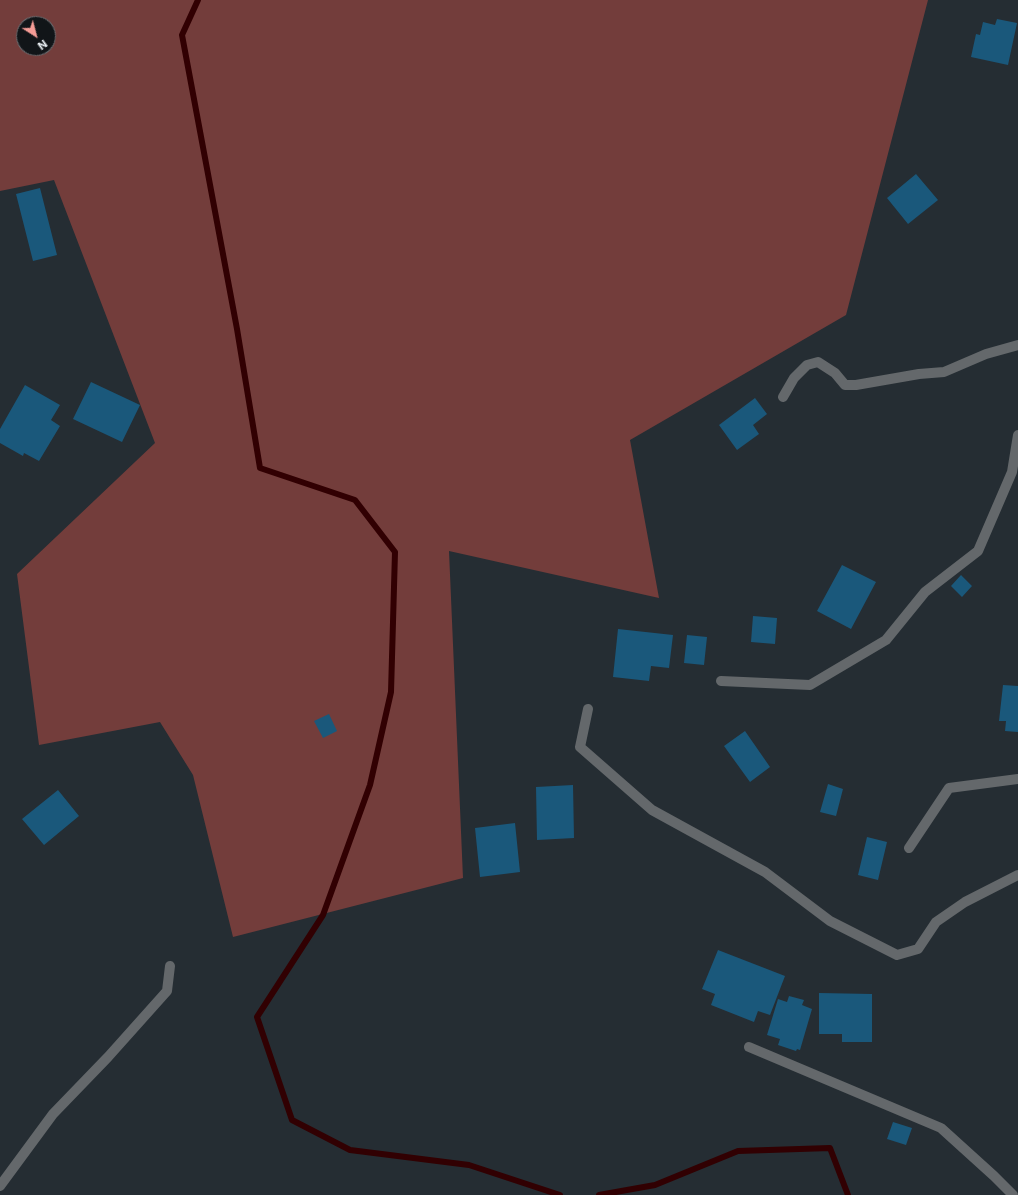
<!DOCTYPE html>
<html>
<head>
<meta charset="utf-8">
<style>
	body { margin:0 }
	#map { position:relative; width:1018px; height:1195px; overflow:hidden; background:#252d33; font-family:Inter,sans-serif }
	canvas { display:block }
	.north { position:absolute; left:16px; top:16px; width:40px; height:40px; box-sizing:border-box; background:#111518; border:1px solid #696e72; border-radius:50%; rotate:144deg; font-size:11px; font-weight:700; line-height:16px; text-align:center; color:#eef4f8 }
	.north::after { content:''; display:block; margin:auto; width:14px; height:18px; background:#f59c96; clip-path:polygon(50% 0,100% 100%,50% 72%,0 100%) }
</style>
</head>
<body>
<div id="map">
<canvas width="1018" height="1195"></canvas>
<div class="north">N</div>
</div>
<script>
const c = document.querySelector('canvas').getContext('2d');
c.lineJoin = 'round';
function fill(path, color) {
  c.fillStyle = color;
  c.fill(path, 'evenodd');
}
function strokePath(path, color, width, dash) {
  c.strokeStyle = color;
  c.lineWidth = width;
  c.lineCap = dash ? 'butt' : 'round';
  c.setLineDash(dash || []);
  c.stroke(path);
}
const green = new Path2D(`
	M0 0H928L846 315 630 440 659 598 449 551 463 878 233 937 193 775 160 722 39 745 17 574 155 443 54 180 0 191ZM24 24H48V48H24Z`);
const stream = new Path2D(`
	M198 0 182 35 237 329 260 468 355 500 395 552 391 692 370 785 323 915 257 1017 292 1120 350 1150 469 1165 560 1195
	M599 1195 655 1185 738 1151 830 1148 848 1195`);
const building = new Path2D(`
	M997 19 1017 23 1008 65 971 57 976 34 980 35 983 22 995 25Z
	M916 174 938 200 908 224 887 198Z
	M40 188 57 255 33 261 16 194Z
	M91 382 140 405 122 442 73 419Z
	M25 385 60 405 51 420 60 426 39 461 24 453 23 456 0 443V429Z
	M755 398 767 414 753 425 759 434 737 450 719 425Z
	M842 565 876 582 851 629 817 611Z
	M961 575 972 586 962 597 951 586Z
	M753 616 777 618 775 644 751 642Z
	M618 629 673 635 669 668 651 666 649 681 613 677Z
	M687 635 707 637 704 665 684 663Z
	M1003 685 1018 686V732L1005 731 1006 721H999Z
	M329 714 337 731 323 738 314 721Z
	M745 731 770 767 750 782 724 746Z
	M828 784 843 789 836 816 820 812Z
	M573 785 574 838 537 840 536 787Z
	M58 790 79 816 44 845 22 819Z
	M515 823 520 872 480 877 475 828Z
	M867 837 887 842 878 880 858 875Z
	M718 950 785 976 770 1015 758 1011 754 1022 711 1005 715 994 702 989Z
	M819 993 872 994V1042H842V1034H819Z
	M789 996 804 1000 802 1005 812 1009 800 1050 797 1049 796 1051 778 1045 780 1039 767 1035 778 999 787 1002Z
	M893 1122 912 1128 906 1145 887 1139Z`);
const minor = new Path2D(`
	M783 397 794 378 807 365 818 362 835 373 845 385H856L919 374 944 372 986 354 1018 345
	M721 681 810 685 886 640 925 592 978 551 1012 472 1018 435
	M588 709 580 747 652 810 765 872 830 921 897 955 918 949 936 922 965 902 1018 875
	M909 848 949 788 1018 779
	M749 1047 941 1128 994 1176 1013 1195
	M0 1186 53 1114 108 1057 167 991 170 966`);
fill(green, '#733d3b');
strokePath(stream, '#310002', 6);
fill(building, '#1a587b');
strokePath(minor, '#64686b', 10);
</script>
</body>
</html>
